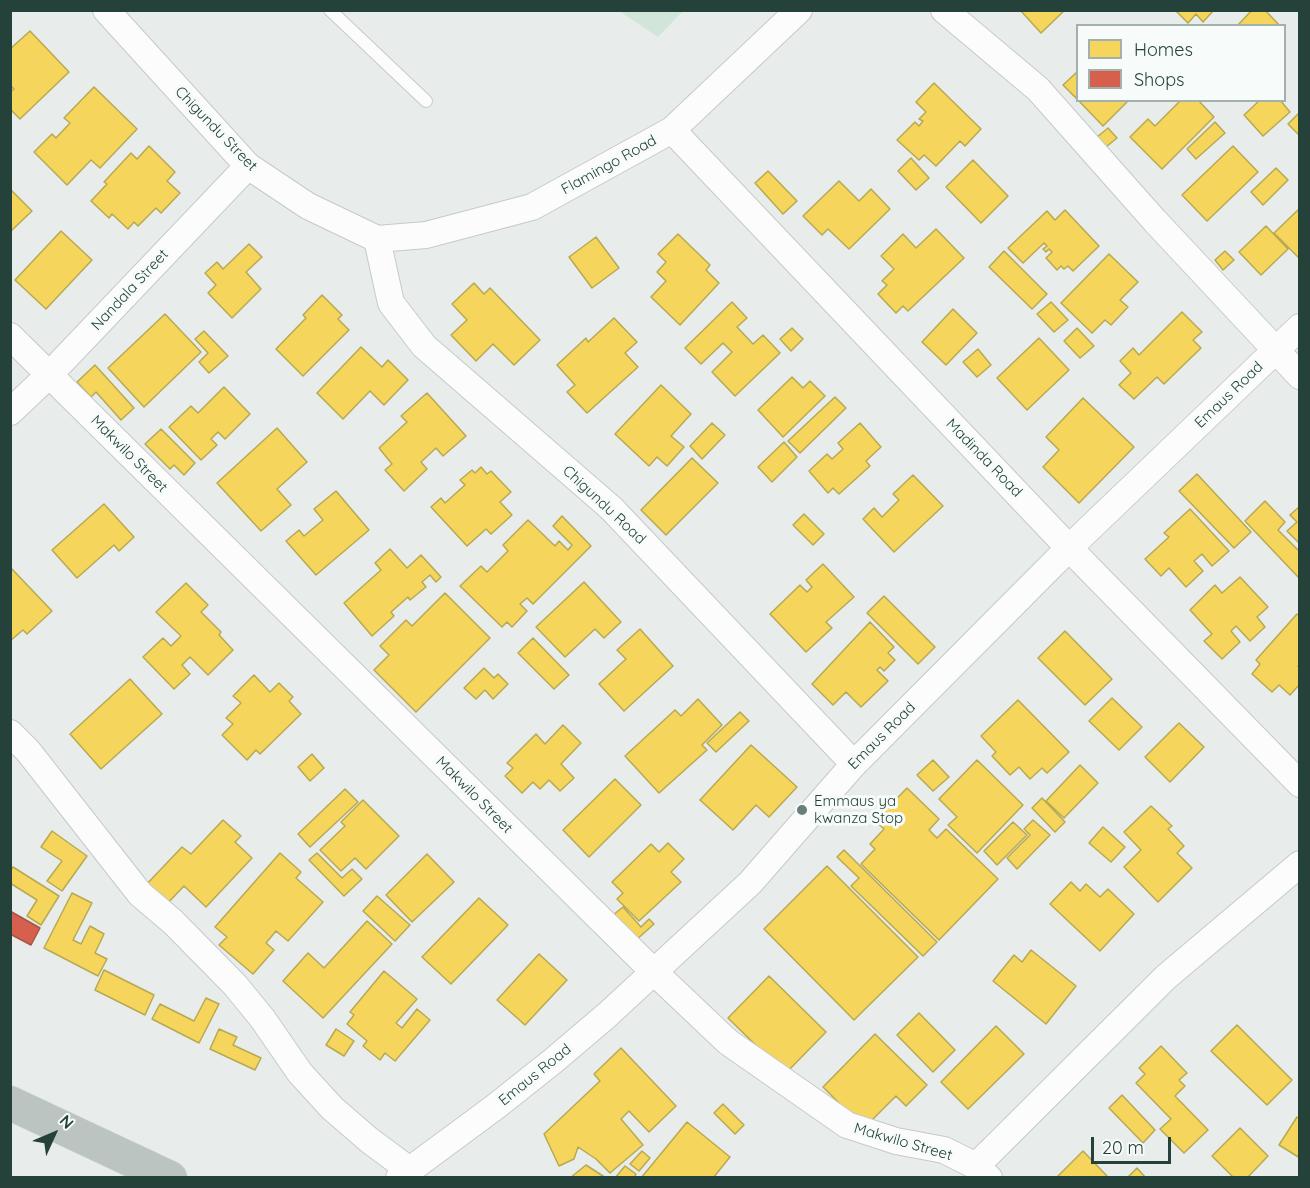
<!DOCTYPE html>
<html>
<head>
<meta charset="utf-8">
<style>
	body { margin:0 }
	#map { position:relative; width:1310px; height:1188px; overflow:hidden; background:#e8edeb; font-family:Quicksand,sans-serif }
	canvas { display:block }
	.frame { position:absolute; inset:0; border:12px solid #24423a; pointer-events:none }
	.legend { position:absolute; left:1076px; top:24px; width:210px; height:78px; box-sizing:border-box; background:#f7fbf9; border:2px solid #a3b1ad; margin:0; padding:8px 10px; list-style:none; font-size:18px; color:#24423a }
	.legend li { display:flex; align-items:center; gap:12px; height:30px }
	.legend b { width:30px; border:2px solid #a3b1ad }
	.north { position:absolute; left:24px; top:1104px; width:60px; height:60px; -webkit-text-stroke:4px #f7fbf9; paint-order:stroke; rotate:46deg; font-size:16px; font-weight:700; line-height:24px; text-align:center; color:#24423a }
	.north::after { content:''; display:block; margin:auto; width:21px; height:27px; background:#24423a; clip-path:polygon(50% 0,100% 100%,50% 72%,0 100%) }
	.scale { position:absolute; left:1091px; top:1137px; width:80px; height:27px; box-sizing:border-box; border:3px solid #24423a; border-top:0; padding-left:8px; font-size:18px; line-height:21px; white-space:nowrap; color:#24423a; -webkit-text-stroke:4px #f7fbf9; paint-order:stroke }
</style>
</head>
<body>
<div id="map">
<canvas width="1310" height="1188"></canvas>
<div class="frame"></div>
<ul class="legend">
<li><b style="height:16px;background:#f6d55c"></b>Homes</li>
<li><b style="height:16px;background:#d6604d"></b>Shops</li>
</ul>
<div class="north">N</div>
<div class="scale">20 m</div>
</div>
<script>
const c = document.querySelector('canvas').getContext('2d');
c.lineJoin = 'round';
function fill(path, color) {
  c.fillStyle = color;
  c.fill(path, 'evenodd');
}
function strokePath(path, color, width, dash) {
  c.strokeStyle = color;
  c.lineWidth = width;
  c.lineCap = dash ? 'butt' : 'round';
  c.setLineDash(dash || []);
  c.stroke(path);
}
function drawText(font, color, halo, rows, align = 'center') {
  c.font = font + ' Quicksand,sans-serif';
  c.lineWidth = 6;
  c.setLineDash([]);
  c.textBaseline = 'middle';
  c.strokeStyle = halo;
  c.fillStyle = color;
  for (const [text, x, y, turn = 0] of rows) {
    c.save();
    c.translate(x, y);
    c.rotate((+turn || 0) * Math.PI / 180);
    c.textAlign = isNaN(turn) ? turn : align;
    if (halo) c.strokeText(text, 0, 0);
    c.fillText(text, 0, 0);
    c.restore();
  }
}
const green = new Path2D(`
	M619 11H683L658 37Z`);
const homes = new Path2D(`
	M1020 10H1065L1041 33Z
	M1175 10H1214L1203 22 1196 14 1188 23Z
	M1252 10H1265L1280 26H1237Z
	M30 31 69 72 20 119 10 109V92L14 89 10 85V49Z
	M1078 71V100L1063 85Z
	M934 83 981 129 965 146 960 141 936 166 924 155 919 160 897 140 915 122 919 126 923 121 919 119 926 112 916 102Z
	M94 87 137 129 100 168 91 160 67 185 34 152 52 134 56 138 70 123 64 118Z
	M1078 100H1129L1103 126Z
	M1181 100H1198L1214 117 1162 169 1130 137 1148 119 1155 126Z
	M1260 100H1280L1290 112 1263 136 1244 115Z
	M1300 112V136L1288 124Z
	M1215 122 1225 133 1196 159 1187 149Z
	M1108 128 1117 138 1106 147 1097 137Z
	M149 146 175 172 167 181 180 193 161 213 156 208 138 226 134 222 128 229 112 214 109 218 91 201 107 184 104 182 131 153 137 159Z
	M1233 146 1258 172 1207 221 1182 195Z
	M911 158 929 178 916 190 898 171Z
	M973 160 1008 196 981 223 946 187Z
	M1276 168 1288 180 1263 205 1251 192Z
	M768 171 797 201 783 214 755 183Z
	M839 181 859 201 871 189 890 209 849 249 828 229 822 235 803 216Z
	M10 189 32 211 10 232Z
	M1300 208V259L1274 233Z
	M1065 210 1099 246 1073 271 1068 266 1064 269 1061 266 1057 270 1046 258 1052 252 1049 249 1046 252 1043 249 1047 246 1044 243 1023 263 1008 248 1047 211 1055 220Z
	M1266 226 1288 249 1261 275 1239 252Z
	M936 229 964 258 908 311 903 306 896 313 878 294 887 285 882 281 894 269 881 256 903 234 916 248Z
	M61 231 92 260 46 309 15 280Z
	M678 234 710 265 706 270 719 283 680 325 651 297 666 281 657 272 666 262 658 254Z
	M596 237 619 268 592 288 569 257Z
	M249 244 262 257 246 272 261 289 232 318 208 293 216 285 205 273 217 262 223 269Z
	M1004 251 1047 294 1032 309 989 267Z
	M1225 251 1234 260 1223 270 1215 260Z
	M1109 254 1138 282 1120 300 1128 307 1111 325 1105 320 1092 333 1061 303Z
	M474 283 484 294 490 288 540 340 514 365 493 344 476 361 451 335 467 320 452 304Z
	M322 295 342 315 338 319 349 330 303 376 276 349 306 318 303 315Z
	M732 302 747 318 737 327 753 344 763 335 780 353 735 396 712 372 732 352 723 343 701 364 685 348Z
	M1051 302 1068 320 1054 332 1037 314Z
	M953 309 977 333 946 365 922 342Z
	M1182 312 1202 332 1193 340 1201 348 1164 384 1157 377 1134 399 1119 385 1131 373 1120 361 1133 348 1139 355Z
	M165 314 201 352 144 407 108 368Z
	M614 318 637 342 625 353 638 367 587 413 567 392 575 385 557 365 586 338 588 342Z
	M792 328 803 339 791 351 780 339Z
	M1077 328 1094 346 1080 358 1064 341Z
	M204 331 228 356 209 373 199 362 208 353 195 339Z
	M1039 338 1069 370 1027 410 997 378Z
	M361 347 382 367 388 360 408 380 384 405 370 391 343 419 317 393Z
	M978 349 991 365 977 377 963 362Z
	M95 365 134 408 121 420 96 392 91 397 77 382Z
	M792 377 803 388 810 381 825 396 783 437 758 410Z
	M661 385 691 414 671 436 684 447 667 466 657 457 649 466 615 434Z
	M224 387 250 414 225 439 218 432 211 439 217 445 201 460 169 427 191 406 198 413Z
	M427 393 466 436 443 456 436 448 421 462 427 469 404 491 385 470 392 464 379 448 407 422 401 416Z
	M835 397 846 408 800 453 788 441Z
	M1083 398 1134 447 1079 503 1043 467 1059 450 1046 437Z
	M712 423 725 435 702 459 690 446Z
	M860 423 881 447 866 461 870 466 839 494 833 488 828 493 809 471 827 454 832 459 843 449 838 443Z
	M277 428 307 462 277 489 291 505 261 531 217 483Z
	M161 429 195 463 184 475 174 465 170 469 145 444Z
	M784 442 797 457 772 482 758 467Z
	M692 458 718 483 666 535 641 510Z
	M481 467 487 474 491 471 511 492 500 502 512 515 491 534 486 529 467 546 431 507 441 498 445 503 465 485 460 480 472 470 475 473Z
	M1197 474 1251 532 1234 548 1179 491Z
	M913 475 943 506 894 552 863 519 874 508 882 517 899 500 893 494Z
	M336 491 369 530 316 575 286 541 299 530 304 536 323 520 314 509Z
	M1265 501 1285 522 1278 530 1300 552 1299 578 1245 521Z
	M104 504 134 537 119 551 114 545 77 578 52 550Z
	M1300 506V544L1287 531 1297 522 1290 515Z
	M1190 509 1229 551 1212 566 1202 554 1194 561 1203 571 1186 587 1169 568 1161 576 1145 559 1169 537 1164 533Z
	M804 514 824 534 813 545 793 525Z
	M562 516 591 546 533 604 527 598 520 604 527 611 512 627 507 622 502 627 460 586 481 566 487 572 508 551 503 545 528 520 555 546 559 541 568 550 572 545 553 526Z
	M390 549 407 568 421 555 441 577 436 582 430 575 422 582 426 587 410 600 408 597 391 612 394 616 372 636 344 603 381 570 375 563Z
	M823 564 854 597 826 622 832 628 806 652 770 614 800 585 807 592 812 587 806 580Z
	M11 568 52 611 27 634 23 630 10 641Z
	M1240 577 1268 607 1257 617 1265 627 1250 641 1236 626 1231 631 1240 642 1222 659 1204 641 1212 634 1190 610 1215 585 1222 593Z
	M584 582 621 622 604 638 595 629 565 657 536 627Z
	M186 583 208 605 201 612 221 632 219 635 233 650 208 675 190 657 182 665 190 674 174 689 143 657 163 638 171 646 181 636 156 612Z
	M445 593 490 638 416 712 374 670 389 655 380 646 406 620 412 626Z
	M884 596 935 647 918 664 867 613Z
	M1297 614 1300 616V664L1298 666 1300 667V684L1290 695 1279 685 1272 692 1252 674 1260 664 1256 660Z
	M870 622 894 647 888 653 895 660 884 671 880 667 877 670 888 681 861 707 846 692 833 705 812 684Z
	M640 629 673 666 624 711 599 684 626 659 617 650Z
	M1065 631 1112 679 1085 705 1038 658Z
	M533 638 569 675 554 689 518 653Z
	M484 668 494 678 498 674 508 684 493 699 485 690 476 699 464 688Z
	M254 675 270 692 279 683 293 697 289 701 301 714 260 754 256 750 247 760 222 735 233 724 226 718 241 703 233 696Z
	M130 679 162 714 101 769 70 734Z
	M1112 698 1142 727 1119 750 1089 721Z
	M698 699 722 725 702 745 707 750 659 793 625 756 675 710 681 716Z
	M1018 700 1069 752 1047 773 1042 768 1030 779 1019 767 1010 775 992 756 996 752 981 736Z
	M740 712 749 721 716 752 707 743Z
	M1179 723 1204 747 1170 782 1145 757Z
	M563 725 581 743 561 764 574 778 560 791 549 780 540 789 533 782 522 793 505 776 513 768 507 763 536 734 545 744Z
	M751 745 797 787 769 817 756 805 733 830 700 800Z
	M312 754 324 768 310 781 298 767Z
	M933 760 949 777 933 791 917 775Z
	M977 760 1023 805 977 853 948 825 957 817 939 799Z
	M1080 765 1098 783 1064 818 1046 801Z
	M615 779 641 805 589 857 563 830Z
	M907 788 939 819 929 830 937 838 946 829 998 879 939 940 861 864 875 849 870 844 884 829 875 821Z
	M345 789 358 802 310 847 298 834Z
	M1042 798 1065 822 1055 832 1032 808Z
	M363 800 399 836 366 869 355 858 341 871 320 850 345 826 341 822Z
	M1151 806 1172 826 1168 829 1184 846 1177 853 1192 868 1158 902 1124 867 1141 850 1124 832Z
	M223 820 241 836 235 842 252 858 206 907 184 886 164 907 143 888 182 847 191 854Z
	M1033 820 1050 835 1017 869 1007 858 1030 835 1024 829Z
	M1013 822 1027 835 997 865 984 851Z
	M1103 827 1125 847 1111 862 1089 843Z
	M52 831 87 856 62 891 47 881 62 861 41 847Z
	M668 843 684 859 671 872 681 882 639 921 617 899 623 893 612 882 651 844 659 852Z
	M844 850 937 942 923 956 851 886 859 878 837 857Z
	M280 853 301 872 296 878 323 902 288 941 276 931 266 943 274 950 253 974 219 945 227 937 215 927Z
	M317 853 342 878 352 869 362 879 344 896 309 860Z
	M427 854 454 882 412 922 386 895Z
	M827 866 918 957 854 1020 764 929Z
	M13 867 59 896 41 925 27 916 37 900 10 883V871Z
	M1071 882 1080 891 1086 884 1100 897 1108 889 1134 914 1100 951 1050 904Z
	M72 893 92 903 73 940 81 944 90 926 104 934 95 953 107 959 98 976 44 948Z
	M377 896 410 925 395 941 363 911Z
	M479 898 508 925 451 984 422 957Z
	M623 907 641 927 649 919 654 924 635 941 613 915Z
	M367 921 392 944 323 1018 283 981 308 953 324 968Z
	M1031 950 1076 986 1046 1024 993 981 1014 955 1022 962Z
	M539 954 567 980 525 1025 497 1000Z
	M104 970 154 995 145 1015 95 990Z
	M384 971 417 999 396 1023 402 1028 417 1009 430 1020 395 1061 385 1053 380 1060 363 1046 367 1041 347 1024 354 1015 350 1012Z
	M769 976 826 1032 785 1074 728 1018Z
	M206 998 219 1004 199 1043 152 1019 160 1004 194 1021Z
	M919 1013 955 1050 933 1072 897 1035Z
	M1237 1025 1292 1080 1267 1105 1211 1051Z
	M996 1026 1024 1054 968 1109 941 1082Z
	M219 1029 237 1037 233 1045 261 1058 255 1070 210 1049Z
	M336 1029 354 1041 344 1056 326 1045Z
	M875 1034 927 1085 906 1106 896 1096 864 1128 823 1087Z
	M1161 1046 1187 1073 1179 1080 1185 1086 1175 1096 1208 1130 1184 1153 1160 1129 1171 1119 1136 1083 1145 1074 1139 1068Z
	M621 1048 676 1106 649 1132 629 1111 621 1119 643 1145 610 1173 596 1159 578 1147 574 1159 559 1166 544 1134 600 1081 594 1074Z
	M1122 1095 1155 1130 1143 1143 1109 1108Z
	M723 1104 744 1125 735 1134 714 1113Z
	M1297 1117 1300 1119V1158L1279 1145Z
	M687 1122 730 1157 713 1178H641Z
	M1240 1128 1268 1156 1247 1178H1234L1212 1156Z
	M642 1151 650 1158 639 1171 630 1164Z
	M1083 1151 1107 1176 1105 1178H1056Z
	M586 1165 606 1178H570Z
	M625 1166 636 1174 634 1178H615Z
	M1137 1168 1146 1178H1127Z`);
const shops = new Path2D(`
	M10 911 40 928 31 945 10 934Z`);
const lane = new Path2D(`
	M330 10 426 101`);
const street = new Path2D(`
	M106 10 248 166 308 206 377 239
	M944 10 1038 89 1155 221 1300 376
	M672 130 1069 548 1300 784
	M377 239 391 303 424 346 611 508 854 764
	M377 239 426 235 532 207 672 130 799 10
	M10 336 653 971 728 1042 847 1125 896 1141 944 1150 976 1166 989 1178
	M10 412 49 375 248 166
	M10 733 28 751 140 894 173 922 235 985 262 1018 300 1073 332 1108 369 1140 408 1169
	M976 1166 1166 977 1300 864
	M399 1178 495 1107 553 1061 606 1016 750 883 854 764 1069 548 1300 327`);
const highway = new Path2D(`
	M10 1103 170 1178`);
const markers = [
	[802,810,6,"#697e78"]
];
const streetNames = [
	["Chigundu Street",216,129,46],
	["Flamingo Road",609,165,-29],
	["Nandala Street",130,290,-47],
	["Emaus Road",1229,395,-44],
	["Makwilo Street",129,454,45],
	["Madinda Road",984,458,46],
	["Chigundu Road",604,505,43],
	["Emaus Road",882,736,-45],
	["Makwilo Street",474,795,45],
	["Emaus Road",535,1075,-39],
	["Makwilo Street",903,1142,16]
];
const poiNames = [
	["Emmaus ya",814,801],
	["kwanza Stop",814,818]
];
fill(green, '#d1e6d8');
fill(homes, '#f6d55c');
strokePath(homes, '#b7a952', 1.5);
fill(shops, '#d6604d');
strokePath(shops, '#a15747', 1.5);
strokePath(lane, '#c5cac8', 14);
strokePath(street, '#c5cac8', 28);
strokePath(highway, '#c3ccc9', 35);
strokePath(lane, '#fcfcfc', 12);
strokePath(street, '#fcfcfc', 26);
strokePath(highway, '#bcc4c2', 33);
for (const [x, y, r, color] of markers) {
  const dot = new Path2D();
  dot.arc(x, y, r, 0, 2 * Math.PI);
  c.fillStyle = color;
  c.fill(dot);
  strokePath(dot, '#f7fbf9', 2);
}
drawText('15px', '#24423a', '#f7fbf9', streetNames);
drawText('15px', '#24423a', '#f7fbf9', poiNames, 'left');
</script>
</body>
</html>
